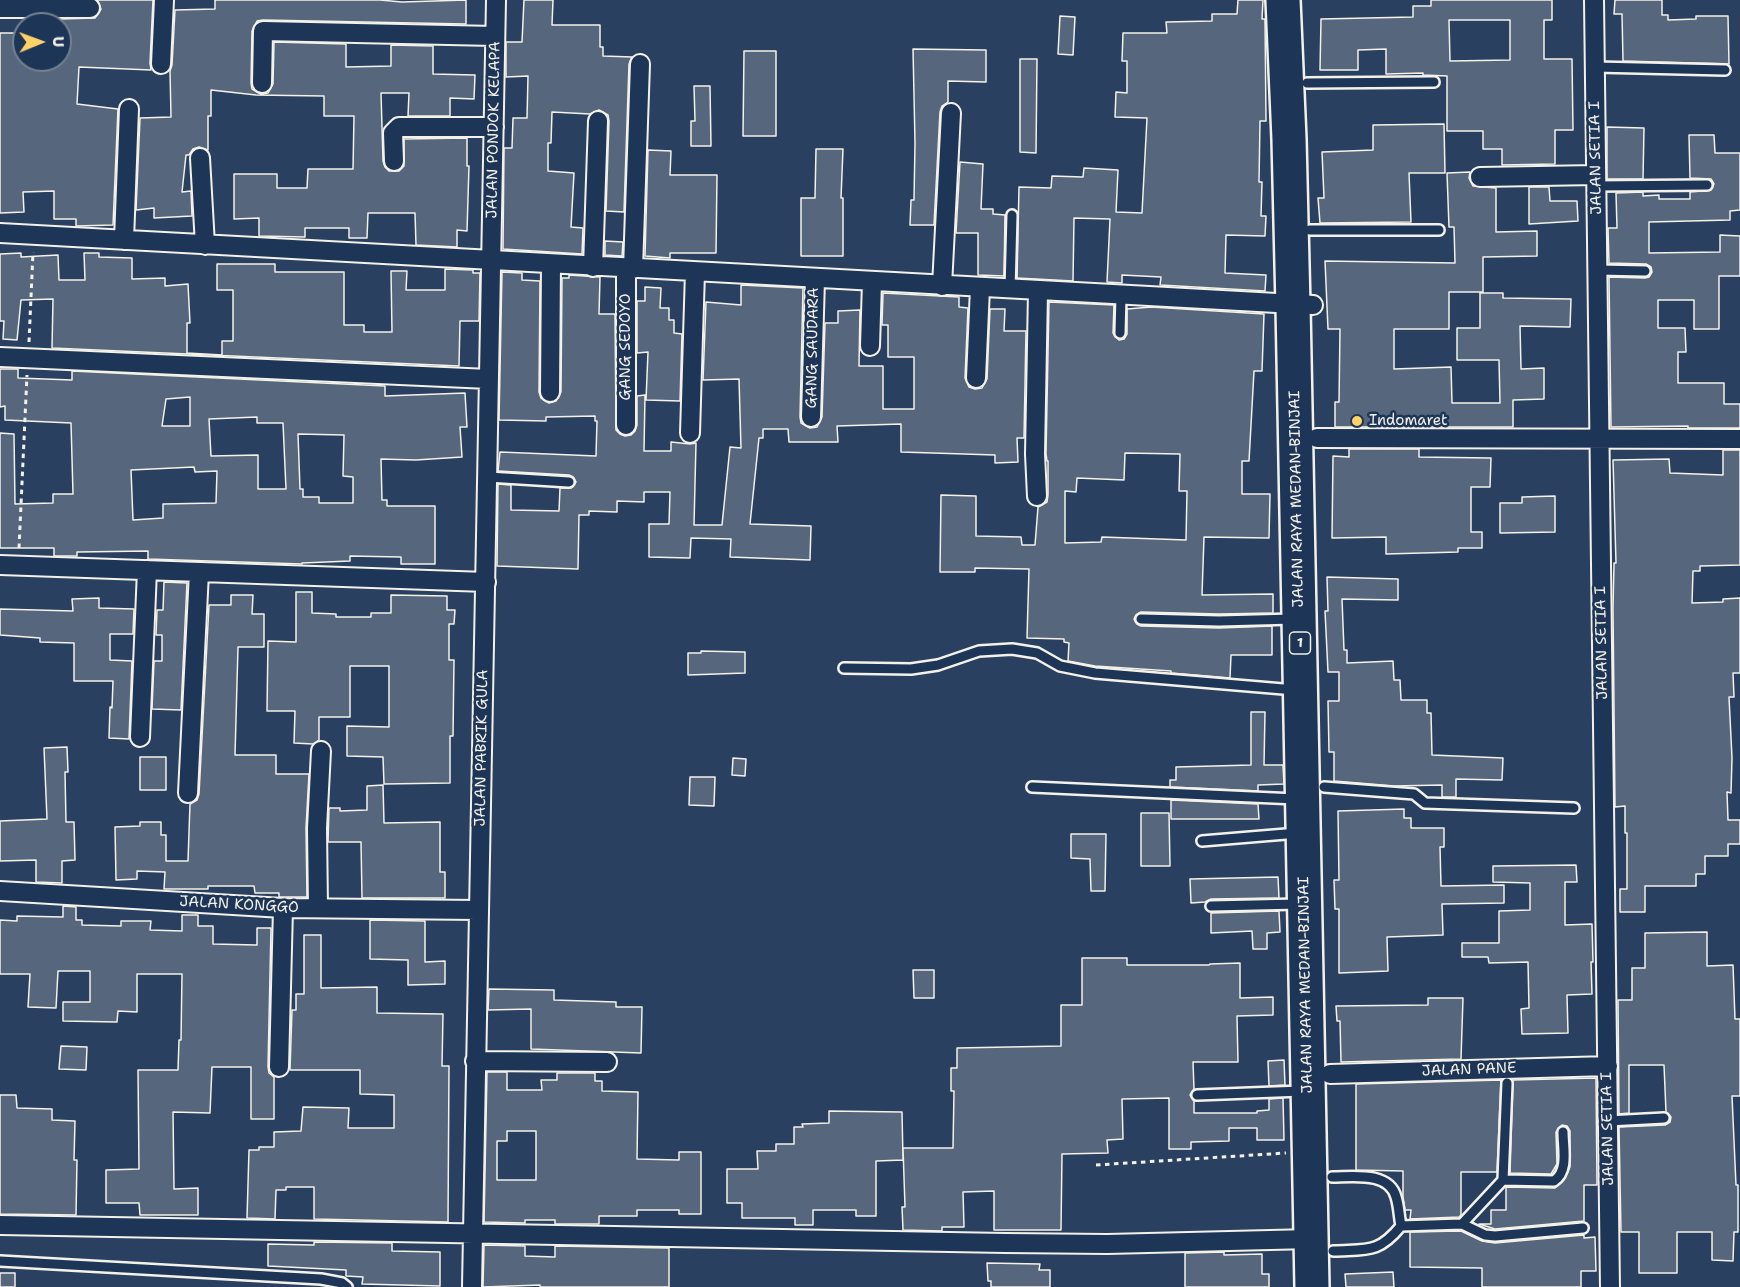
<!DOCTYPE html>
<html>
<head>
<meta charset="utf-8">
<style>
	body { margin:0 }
	#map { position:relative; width:1740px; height:1287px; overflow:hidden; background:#2a4060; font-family:"Shantell Sans",sans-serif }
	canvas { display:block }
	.north { position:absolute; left:12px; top:12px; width:60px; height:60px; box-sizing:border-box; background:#1d3557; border:2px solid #738091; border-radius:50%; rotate:89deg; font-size:16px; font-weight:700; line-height:24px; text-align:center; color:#f4f1e8 }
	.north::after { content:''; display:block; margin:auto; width:21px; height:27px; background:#ffd166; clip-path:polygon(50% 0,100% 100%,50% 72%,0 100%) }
</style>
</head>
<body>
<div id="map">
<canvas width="1740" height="1287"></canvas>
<div class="north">U</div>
</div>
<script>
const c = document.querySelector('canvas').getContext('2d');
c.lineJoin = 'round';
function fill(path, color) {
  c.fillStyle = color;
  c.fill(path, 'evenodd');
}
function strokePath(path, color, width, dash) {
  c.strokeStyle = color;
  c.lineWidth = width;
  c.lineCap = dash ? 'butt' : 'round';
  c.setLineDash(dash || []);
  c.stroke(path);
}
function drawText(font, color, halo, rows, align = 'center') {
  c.font = font + ' "Shantell Sans",sans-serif';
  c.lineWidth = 5;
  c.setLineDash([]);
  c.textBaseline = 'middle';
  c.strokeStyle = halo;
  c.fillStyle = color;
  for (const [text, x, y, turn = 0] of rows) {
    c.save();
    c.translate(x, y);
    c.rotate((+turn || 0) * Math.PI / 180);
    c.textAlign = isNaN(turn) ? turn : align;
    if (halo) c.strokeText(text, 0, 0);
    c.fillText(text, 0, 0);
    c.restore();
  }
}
const building = new Path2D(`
	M97 0H153L150 63 151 70 79 67 77 104 118 109 113 225 76 226V219H54V191L23 192 24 212 0 213V33H24V60H60V19L95 18 101 9Z
	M215 0H380L402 2 466 0V24L263 20 257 21 252 31 251 83 252 89 261 94 268 93 273 84 274 42 346 44V67L391 66V45L433 46V74L475 75 474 99 450 98V116H408L409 93H381L383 161 385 167 389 171H399L404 166V139L467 138V166H469L467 231 457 230V247L416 245 415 213H368L367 238H349V228H305V237L259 236V218L234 219V174H277V188H307L308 169H353L354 116H324V96L256 95 211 90V116H208V150L199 147 193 149 189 155H186L182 192 191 191 192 216 154 218V208L136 210 140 118 171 117 170 71 172 65 175 10 215 9Z
	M524 0H553L552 25H600V47H603V56L632 57 629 64 624 212 606 211 609 121 608 115 599 110 590 114 552 112 551 143H548V171L574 173 571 227 583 228 582 254 503 249 504 148H512L513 118H527L528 76 506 77V42H522Z
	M1238 0H1263L1262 19H1265L1266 121H1260L1259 182H1262L1261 216H1266L1265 236 1226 235 1225 273 1266 275 1265 291 1160 285 1161 277 1122 275V283L1107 282 1110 219 1074 218 1073 281 1017 278 1019 187 1051 188 1052 176 1083 177 1084 168 1118 170 1116 212 1142 213 1147 118 1115 117 1116 92 1127 93V61H1122L1123 33H1167L1166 22 1212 21V14H1237Z
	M1431 0H1552V20H1544V59H1572L1573 130H1555V164L1502 165V149H1483V131H1447V76L1423 75V73L1386 74V49L1358 50V70H1320L1321 19 1413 17V6H1431ZM1449 20H1510V60L1450 61Z
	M1615 0H1662V15H1668V20L1696 19V16H1728L1729 64 1623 61 1622 14H1614Z
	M1060 16 1075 17 1073 55 1058 54Z
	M913 49 986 50V82L948 81V102L942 106 940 112 934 225H910L911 200H914L915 143Z
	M744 51H776V136H743Z
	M1020 59H1037L1036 153 1020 152Z
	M694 86H710L711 146H691V121H695Z
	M1444 124 1445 173H1409L1411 222 1320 223 1318 198H1324L1322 152 1373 150V125Z
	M1607 127 1644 128 1643 179H1607Z
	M1689 135H1714L1715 153H1740V210L1730 211V220L1649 222V253L1720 252V235L1740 236V276H1719V329H1694V300H1658V328H1685L1686 352H1678V383H1724V404H1740V428H1688V426L1611 427 1609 277 1645 278 1649 277 1652 272 1651 267 1646 264 1609 263 1608 228H1617L1616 193 1643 192V196L1659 195V199H1690V192L1711 190 1714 184 1711 179 1690 178Z
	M816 149H843L841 198H843V256H801V198H815Z
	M648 150 671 151 670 175H717L716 253H670V258L645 256Z
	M960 162 983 164 981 209H993V214L1005 215 1004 276 978 275V233H956Z
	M1470 172 1469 178 1473 186 1496 188V232L1537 231V256L1483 257V292H1449V329H1394V369L1451 367 1452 403H1500L1499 360H1457V328H1480V293H1503V298L1571 299 1570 327 1520 326 1521 369 1544 368V399L1513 400V427H1335V402H1339L1340 329H1328L1325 261 1455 263 1454 227H1449L1447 173Z
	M1529 187H1549L1550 201H1577L1578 221 1529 224Z
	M605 241 623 242 622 256 605 255Z
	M21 253V257L58 255 59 280H85L84 253H99V257L132 258V279L165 278V286L188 284 190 323H187V353L222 355V341H233V290H217V264H275V272H344V325H364V332H392L391 271H407L406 290H445V269L473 270V273H480L479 321H460L459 366 52 348 53 299 21 300 17 340 3 339 4 321H0V254Z
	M502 272 522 273V280L540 281 539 392 541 398 549 403 556 401 561 392 562 278H569V275L600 277 599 314H615L616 430 620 434 625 436 631 435 635 431 637 425V396L645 395 644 451H671V442L690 444 696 443 694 525H722L730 447 741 448 739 379 703 380 706 302 741 305V285L803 288 800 417 801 423 810 428 817 427 822 417 825 323H838V311L860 310 859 366H883V409H914V357H888V325H882L883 293 959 297V307L968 308 965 378 969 387 975 389 982 388 987 379 990 309H1005L1004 331H1026L1024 438H1017L1018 462 995 463V455L901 452V424L837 426 838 442H789L788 429H763V438H759L750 524 811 526 810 560 730 557 731 539 691 538 690 558 649 557V524H669L670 492H644V502L617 501V512L589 511V515H579L578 569 497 566 498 484 511 485V510L559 511 560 488H571L576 482 573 477 569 475 498 471 500 452 596 456 597 421H595V416L546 417V421L499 420Z
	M645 287 661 288 660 308H669V320H674V333L682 334 680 401 646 400 648 352 637 353V301H645Z
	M1049 302 1114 305 1113 333 1119 340 1124 339 1127 334V309L1151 307 1264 314 1262 371H1254L1249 461H1242V494H1270L1269 538 1204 537 1202 595 1273 594V613L1219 614 1141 612 1136 615 1134 619 1137 624 1141 626 1219 628 1272 626V655H1231L1230 678 1171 673V671L1095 666 1068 661 1069 643 1064 642V639L1027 638 1029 569 975 568V572H940L941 495 976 496V536L1021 537 1022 545H1035L1038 507 1047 502 1048 495V461H1047L1046 454ZM1125 453 1180 454 1179 491H1187L1186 540 1102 537 1101 542 1065 543V491L1076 492 1077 478 1124 480Z
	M0 369H18V378L72 380V371L385 386V396L465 393 467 427H460L462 457 416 460 381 459 382 500H387V506H435V564H401V557L350 556V561L302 563V564L148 559V551L77 552V556H54V548H0V433L14 434 15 504 53 503V494H73L71 423 5 420V406L0 407ZM190 397V426H162L166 399ZM257 417V423H283L286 489H258V455L211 456 209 419ZM298 434 344 435 343 476 353 477V503H319V497H303V489H300ZM194 467 195 472 217 471 216 503 163 504V518L133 520 131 470Z
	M1349 449H1419V457L1491 458 1490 487H1471V532H1482V548H1458V552L1386 554V537L1332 538 1333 456 1349 457Z
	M1723 450H1740V565L1700 566V571H1693L1692 603 1723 602V599L1740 598V673H1733L1734 697H1729L1732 758 1731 793 1727 792 1728 820H1740V844H1728V856H1705V874H1696V886H1645V912H1620V889H1627V833H1625V806L1615 807 1613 608 1614 563H1616L1613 460 1669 459 1670 473 1723 475Z
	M1555 496V532L1500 533V503H1522V497Z
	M1327 577 1398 579V600L1342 599 1344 650H1347V663L1393 661 1394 680H1400L1401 700H1427V713H1431L1432 755 1503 758 1502 780 1456 779V797H1442V785L1394 786 1334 781V752H1329L1328 701H1339V672H1328L1325 611H1328Z
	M164 582 187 583 181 710 152 709 154 661H162V635H156L157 610H163Z
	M296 592H312V613L336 614V617H371V613H391V595L447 596V610H455L454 624H449V660H454L453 736H450V783L384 784 383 757 347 756V726L389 727V666H350V717H319V740L313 744 294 743 295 711H267L268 641 296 642Z
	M231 595H253L252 614H264V647H238L235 755H276V774H309L306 828 307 897H279V893H255L254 886H208V889H164L165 872 137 871V879L116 880 115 827 140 826V822H161V835H166V861H188L190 804 197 800 199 794 209 605H231Z
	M99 598V608L134 609 133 634H110V660L132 661 129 739 109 738 110 707 112 708 113 681H74V643L40 642V638L0 635V609L73 611 72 599Z
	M701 651 745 652V673L688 675V653H701Z
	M1251 712H1265L1264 765H1283L1284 784 1258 785V791L1170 787V780H1176V767L1251 765Z
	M67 747 68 772H65L66 822H74L75 860 62 861V883L36 882V860L0 861V821L47 819 44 748Z
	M140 757H166V790H140Z
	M733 758 746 759 745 776 732 775Z
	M690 777H715L714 806 689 805Z
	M383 785 384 823 440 822V872H445V898H362L361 842H328L329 808H340V811L367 810V786Z
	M1171 800 1258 804 1259 819H1171Z
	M1404 809V818H1411V828H1444V847H1440L1441 886 1504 885V903L1442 904 1443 935 1387 937 1388 971 1339 973V909H1335L1334 880H1339L1338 811Z
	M1141 813H1169L1170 866H1141Z
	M1071 834H1106L1105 891H1091L1090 859 1071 858Z
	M1576 865 1577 882H1565V925L1592 924 1593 962H1591L1592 994 1567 995 1568 1033 1522 1034 1521 1009 1529 1008 1528 962 1489 963 1488 957H1462V943H1499V911L1530 910V883L1493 882V866Z
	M1278 877 1279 898 1211 899 1205 902 1191 903 1190 879Z
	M63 906 76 907V920H82V925L121 926V921H151L150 930 182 931V915H198V926H213V944L257 945V928H271L268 1067 269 1073 274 1077V1119H251V1067H212L210 1113 173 1112 174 1189 198 1188V1215H140L139 1203H106V1170L139 1169 138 1070H178L179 1040H181L182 974H137V1012L118 1011 117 1022 63 1021V1002H90V971H58L56 1008 28 1007 30 974H0V920L17 921V916L63 917Z
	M1279 911 1280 932 1267 933V949H1253L1252 931 1211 933V913Z
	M370 920 425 921V962L445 961V984L408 985V960L370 959Z
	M1707 932V966L1733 965 1735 1019H1740V1096H1732L1736 1185H1738V1232H1734L1733 1261 1712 1260V1232H1677V1273H1639V1232H1621L1619 1127 1665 1125 1670 1122 1671 1117 1666 1112 1664 1065H1629V1113L1619 1114 1618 1000H1632V968H1645V933Z
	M304 935H321V988L377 987V1013L443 1014 442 1066H449L448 1222 314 1219V1187H286V1190H276L275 1219 247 1218 249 1150H259V1147H274V1132L301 1131 303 1107 349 1108 348 1128H394V1095L360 1094V1070H290L292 1010H296V994H304Z
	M1082 958H1127V965H1209L1210 964 1240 963V998L1273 997V1015L1237 1016 1238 1062H1193L1194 1089 1190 1095 1194 1101V1113H1257V1111L1269 1110V1099L1283 1098 1284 1140H1257V1128H1229V1141L1191 1142V1149H1169V1098L1122 1099 1123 1139 1107 1140 1108 1153 1062 1154 1061 1230H994V1191L963 1192 964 1227H942V1231L903 1230 902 1207H905L903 1148H953L954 1091H951V1068H957V1048L1061 1046V1005H1082Z
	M913 970H934V998H914Z
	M489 989 554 990V1000L616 1002V1007H642L641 1053 531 1049V1009L488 1010Z
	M1428 998H1463L1461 1059 1341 1062 1340 1021H1337L1336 1006 1428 1005Z
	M61 1046 87 1047 86 1070 59 1069Z
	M1284 1060 1285 1085 1269 1086 1268 1061Z
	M487 1072H507V1090H542L541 1080H557V1073H595V1081H602V1091L638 1092 637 1159 679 1160V1152H701V1214H679V1210H637V1216H599V1224H555V1220H525V1223L484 1222ZM507 1131H536V1180H497V1141H507Z
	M1596 1078 1597 1185H1584V1221L1495 1229 1479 1224H1491V1210H1506V1187L1555 1188 1564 1180 1570 1167V1131L1567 1126 1562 1125 1556 1132 1557 1164 1551 1174 1510 1173 1513 1080Z
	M1501 1080 1497 1172H1461V1215L1459 1217 1410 1219 1411 1210H1405L1403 1197V1171L1356 1170V1084Z
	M0 1095H16L17 1108 52 1109V1120L75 1121 74 1160H77L76 1215 0 1214Z
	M829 1111 902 1112 903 1160 876 1161V1216H856V1210H813V1225H795V1218H742V1203H727V1169H758L757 1151H776V1144H794V1127H803L802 1124 829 1123Z
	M1461 1231 1482 1241 1495 1243 1584 1235V1238L1595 1237 1596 1271H1581V1287H1482V1268L1410 1267V1232Z
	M314 1242 392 1243V1251L440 1252V1286L362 1284 363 1277 346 1276V1270L268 1266V1244L314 1245Z
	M484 1245 525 1246V1256L555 1257V1246L669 1248V1287H540V1285L483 1287Z
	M1224 1252V1255L1262 1254V1274H1269V1287H1185V1253Z
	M987 1263 1040 1264 1039 1270H1050V1287H991V1281H988Z
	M1393 1272 1394 1287H1346L1345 1274Z
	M0 1273H15V1287H0Z`);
const path = new Path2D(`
	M29 342 33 252
	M19 548 27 375
	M1096 1165 1286 1153`);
const lane = new Path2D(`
	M1595 67 1725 70
	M1307 83 1434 82
	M1596 186 1707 185
	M1310 230H1439
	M1598 270 1645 271
	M1010 290 1012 215
	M1120 333 1121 296
	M488 477 569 482
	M1141 619 1219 621 1294 619
	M844 668 911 669 938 665 979 651 1012 649 1037 653 1060 666 1095 673 1295 690
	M1032 787 1296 799
	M1324 787 1414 794 1425 803 1574 808
	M1202 841 1298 833
	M1211 906 1299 904
	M1197 1095 1302 1091
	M1608 1121 1664 1118
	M1332 1177C1352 1177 1389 1171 1396 1197 1399 1206 1399 1216 1401 1226 1378 1254 1367 1249 1333 1251
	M1503 1180 1554 1181C1569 1171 1563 1148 1563 1132
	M1462 1224 1485 1235 1495 1236 1583 1228
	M1401 1226 1462 1224 1503 1180 1507 1083
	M0 1261 321 1279 342 1283 347 1287`);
const street = new Path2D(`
	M1594 0 1610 1287
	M0 8H90
	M161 64 164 0
	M262 83 263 31 495 36
	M200 158 205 245
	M394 161 393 133 399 127H494
	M1480 177 1596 175
	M0 233 1313 305
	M124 240 129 109
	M593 267 598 121
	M626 268V425
	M633 269 640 64
	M942 286 951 113
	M870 346 872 282
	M0 357 489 379
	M976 378 980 288
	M550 392 551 264
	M811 417 815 279
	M690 433 695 272
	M1317 438 1740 439
	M1037 496 1035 454 1038 291
	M0 565 486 582
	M140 737 147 570
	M188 793 199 572
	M0 891 283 908 478 910
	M318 908 317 828 321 751
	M475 1061 607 1062
	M279 1067 283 908
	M1330 1074 1608 1066
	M0 1225 1005 1243 1107 1244 1311 1239
	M472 1287 496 0`);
const highway = new Path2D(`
	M1283 0 1289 139 1293 306 1312 1287`);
const markers = [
	[1357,421,6,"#ffd166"]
];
const shields = [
	[1300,643,21]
];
const shieldNames = [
	["1",1300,643]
];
const streetNames = [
	["JALAN PONDOK KELAPA",494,130,-89],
	["JALAN SETIA I",1596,158,-91],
	["GANG SEDOYO",626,347,-90],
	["GANG SAUDARA",813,348,-89],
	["JALAN RAYA MEDAN-BINJAI",1297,499,-91],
	["JALAN SETIA I",1602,643,-91],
	["JALAN PABRIK GULA",482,748,-89],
	["JALAN KONGGO",239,905,3],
	["JALAN RAYA MEDAN-BINJAI",1306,985,-91],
	["JALAN PANE",1469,1070,-2],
	["JALAN SETIA I",1608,1129,-91]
];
const poiNames = [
	["Indomaret",1369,421]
];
fill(building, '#56677d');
strokePath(building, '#f4f1e8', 1.5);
strokePath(lane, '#f4f1e8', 14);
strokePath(street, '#f4f1e8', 22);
strokePath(highway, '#f4f1e8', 38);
strokePath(path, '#f4f1e8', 3, [4.5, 4.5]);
strokePath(lane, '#1d3557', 9);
strokePath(street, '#1d3557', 18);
strokePath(highway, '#1d3557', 33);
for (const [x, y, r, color] of markers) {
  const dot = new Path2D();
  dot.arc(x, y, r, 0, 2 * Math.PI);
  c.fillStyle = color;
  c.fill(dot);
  strokePath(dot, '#1d3557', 2);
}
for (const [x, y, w] of shields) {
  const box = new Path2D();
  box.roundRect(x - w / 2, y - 11, w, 22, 4.5);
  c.fillStyle = '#1d3557';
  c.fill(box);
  strokePath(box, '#f4f1e8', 1.5);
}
drawText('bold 14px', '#f4f1e8', null, shieldNames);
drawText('15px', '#f4f1e8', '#1d3557', streetNames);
drawText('15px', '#f4f1e8', '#1d3557', poiNames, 'left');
</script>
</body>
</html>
